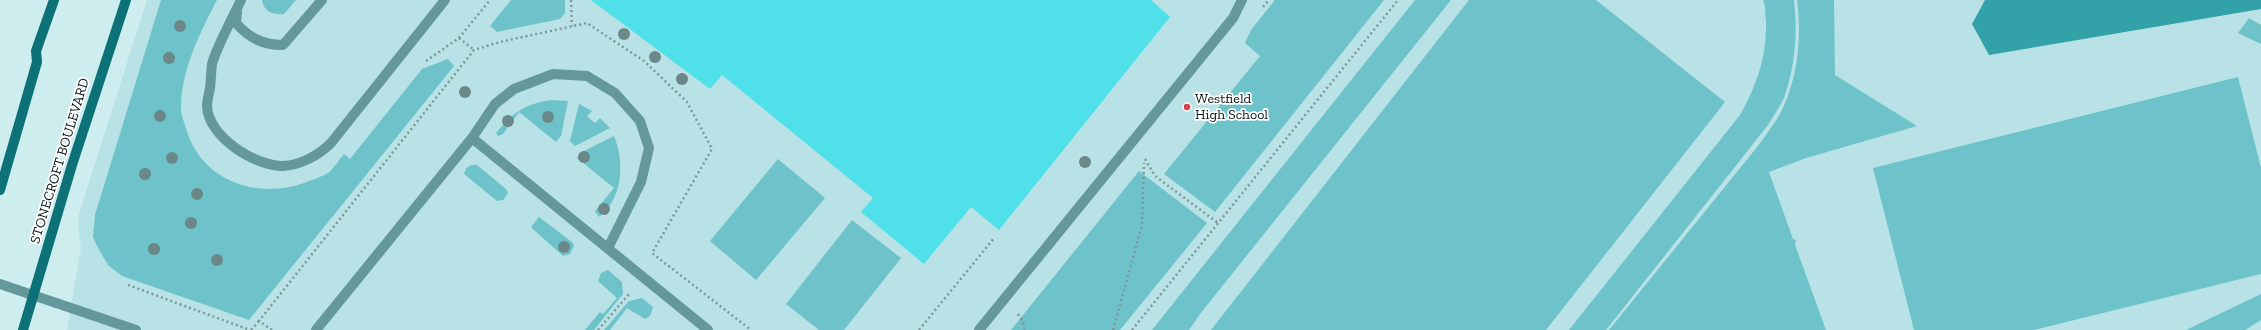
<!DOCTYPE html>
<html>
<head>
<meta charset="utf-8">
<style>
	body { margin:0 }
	canvas { display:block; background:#cdedef }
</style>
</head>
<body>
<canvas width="2261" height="330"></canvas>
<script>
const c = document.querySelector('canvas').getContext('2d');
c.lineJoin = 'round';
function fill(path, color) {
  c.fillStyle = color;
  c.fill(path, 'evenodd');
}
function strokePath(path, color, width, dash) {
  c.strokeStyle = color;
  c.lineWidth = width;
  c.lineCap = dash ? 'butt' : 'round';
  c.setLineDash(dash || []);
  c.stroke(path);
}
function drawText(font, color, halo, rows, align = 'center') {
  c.font = font + ' "Zilla Slab",serif';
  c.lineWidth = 3.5;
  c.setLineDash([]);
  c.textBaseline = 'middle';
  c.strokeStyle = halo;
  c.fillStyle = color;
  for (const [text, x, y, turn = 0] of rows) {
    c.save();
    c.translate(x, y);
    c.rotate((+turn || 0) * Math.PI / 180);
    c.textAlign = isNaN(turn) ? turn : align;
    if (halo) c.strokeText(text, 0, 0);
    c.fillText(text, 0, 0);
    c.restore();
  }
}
const built = new Path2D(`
	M147 0H2261V330H67L81 248 78 225 79 214Z`);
const green = new Path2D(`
	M161 0H217C200 33 181 70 181 108 181 116 185 124 187 132 204 183 261 201 309 181 315 179 323 176 328 173 334 168 339 160 344 154L350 159 422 69 448 59 454 66 249 320 122 276 108 265 98 248 93 237 95 215Z
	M262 0H296L284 14C273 15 264 12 262 0Z
	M511 0H565V13L560 19 497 32 490 26Z
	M1275 0H1384L1215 212 1164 174 1260 56 1245 43 1251 30Z
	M1415 0H1451L1200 314 1189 330H1152Z
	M1469 0H1596L1725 102 1546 330H1211Z
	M1763 0H1794C1798 33 1795 67 1784 98 1780 107 1773 116 1768 125L1606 330H1569L1740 115C1757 85 1767 56 1766 21 1765 14 1766 7 1763 0Z
	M1797 0H1834L1835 75 1917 126 1806 158 1769 172 1793 239 1796 240 1795 245 1826 330H1609L1762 141C1768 131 1776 122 1781 112 1798 78 1802 37 1797 0Z
	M2249 18 2261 25V44L2238 33Z
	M2238 77 2261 168V274L2034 330H1914L1873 168Z
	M551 100 568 101 561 136 556 142 519 112 503 134 498 136 496 133C513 112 525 104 551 100Z
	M579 104 592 111 587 116 595 123 600 118 610 128 575 146 570 141Z
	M614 136C625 163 623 198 599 217L595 211 614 188 577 158 582 152Z
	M778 159 825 198 756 280 710 241Z
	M477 165 506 189 508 193 503 200 497 201 464 174C466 167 470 164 477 165Z
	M1139 171 1207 223 1120 330H1011Z
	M539 217 572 242 574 246 570 254 563 256 534 230 531 227Z
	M852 220 901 258 844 330H819L786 304Z
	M608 270 622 282 623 294 594 330H585L600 312 603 314 617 298 598 281 601 273Z
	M2261 294V320L2245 330H2186Z
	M642 298 653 307 650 316 645 319 627 308 610 330H604L629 301Z`);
const water = new Path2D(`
	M1985 0H2261V9L1989 55 1972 24Z`);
const building = new Path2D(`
	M591 0H1151L1170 17 999 230 971 207 924 264 861 212 873 198 722 75 710 89Z`);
const path = new Path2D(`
	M571 0 572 26
	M1263 7 1269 0
	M459 38 474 50
	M426 61 459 38 490 0
	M1145 159 1155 176 1218 223
	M128 285 250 330
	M1018 314 1022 320 1025 330
	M251 330 259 321
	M272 330 259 321 474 50 500 42 587 23 644 61 687 102 712 149 652 253 751 330
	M598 330 629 294
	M919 330 995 237
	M1113 330 1142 225 1144 163
	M1132 330 1398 0`);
const service = new Path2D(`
	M241 0C233 17 216 48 212 64 211 72 211 80 210 88 209 94 207 100 207 106 208 137 255 166 283 166 301 165 319 155 331 143L445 0
	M237 12 236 23C249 38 263 45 283 45L322 0
	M472 138 495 104 514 89 553 74 587 76 615 93 640 121 649 148 641 182 608 248
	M0 284 136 330
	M316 330 472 138 708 330
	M979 330 1233 18 1242 0`);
const secondary = new Path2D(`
	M0 190 37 62 36 51 54 0
	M23 330 72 165 126 0`);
const trees = [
	[180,26],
	[624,34],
	[655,57],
	[169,58],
	[682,79],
	[465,92],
	[160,116],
	[548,117],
	[508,121],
	[584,157],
	[172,158],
	[1085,162],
	[145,174],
	[197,194],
	[604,209],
	[191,223],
	[564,247],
	[154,249],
	[217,260]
];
const markers = [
	[1187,107,4,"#d3434d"]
];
const poiNames = [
	["Westfield",1195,99],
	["High School",1195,115]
];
const streetNames = [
	["STONECROFT BOULEVARD",60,161,-73]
];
fill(built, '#b8e2e5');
fill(green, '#6dc3c9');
fill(water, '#32a1a8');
fill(building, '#4fe0e9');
strokePath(path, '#7e9698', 2.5, [2, 3]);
strokePath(service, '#65989b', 10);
strokePath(secondary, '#0d7277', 10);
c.fillStyle = '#6b8788';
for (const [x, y] of trees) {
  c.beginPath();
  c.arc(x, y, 6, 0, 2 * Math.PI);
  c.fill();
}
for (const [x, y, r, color] of markers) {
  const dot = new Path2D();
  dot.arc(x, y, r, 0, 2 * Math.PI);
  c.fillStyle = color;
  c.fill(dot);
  strokePath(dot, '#fff', 1.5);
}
drawText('14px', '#071213', '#fff', poiNames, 'left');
drawText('14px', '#071213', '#fff', streetNames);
</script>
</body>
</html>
